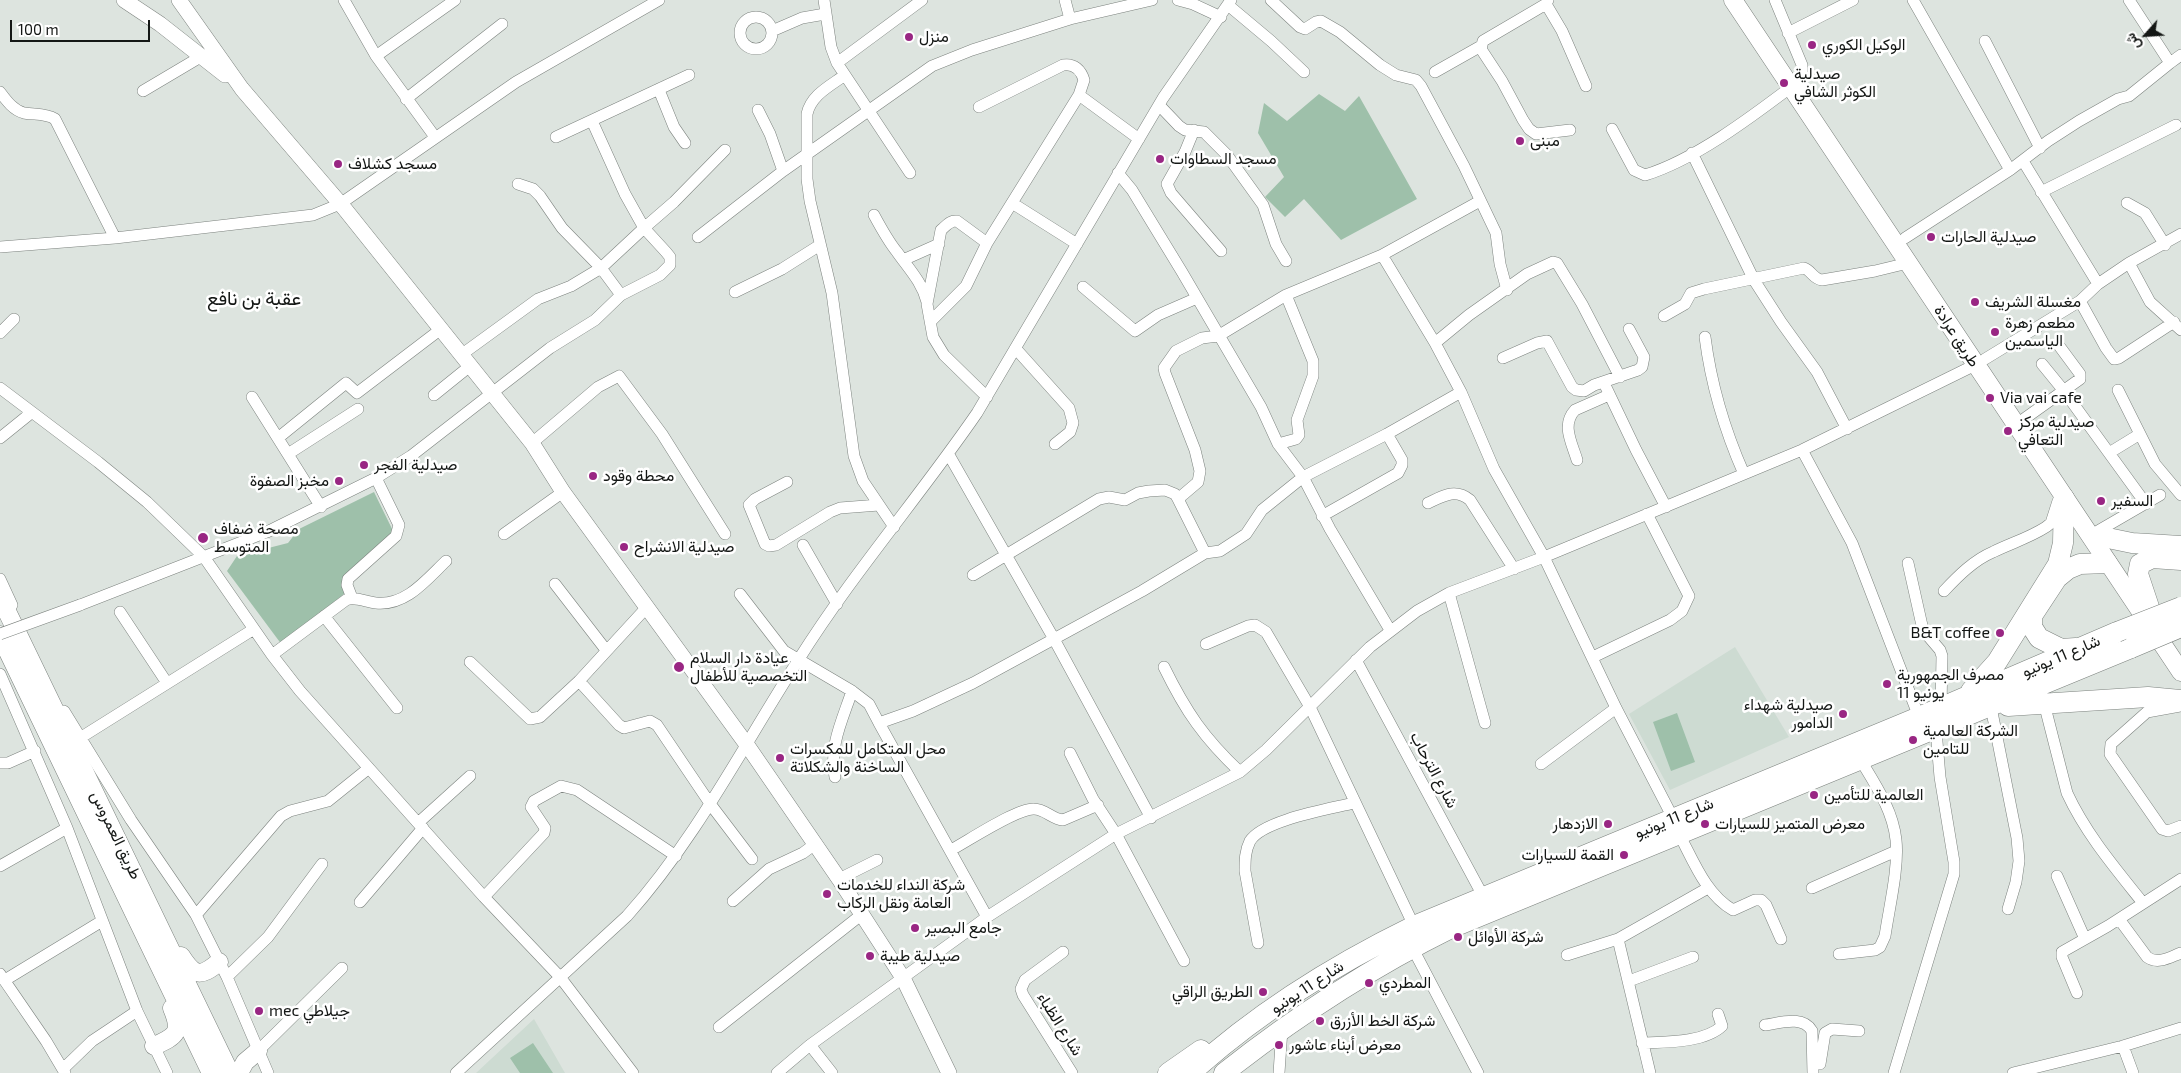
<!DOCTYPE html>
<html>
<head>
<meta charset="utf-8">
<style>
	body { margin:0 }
	#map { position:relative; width:2181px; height:1073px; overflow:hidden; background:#dde4df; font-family:"Exo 2",Vazirmatn,sans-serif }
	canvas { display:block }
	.north { position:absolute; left:2121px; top:10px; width:50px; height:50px; -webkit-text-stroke:4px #fff; paint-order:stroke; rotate:244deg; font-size:14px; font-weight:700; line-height:20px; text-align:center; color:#141715 }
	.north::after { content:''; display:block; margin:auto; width:18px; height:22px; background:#141715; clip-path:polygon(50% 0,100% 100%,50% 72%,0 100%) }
	.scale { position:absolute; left:10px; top:20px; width:140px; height:22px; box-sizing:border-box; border:2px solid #141715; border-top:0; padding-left:6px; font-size:15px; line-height:18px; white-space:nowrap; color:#141715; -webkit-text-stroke:4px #fff; paint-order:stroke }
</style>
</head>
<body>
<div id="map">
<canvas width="2181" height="1073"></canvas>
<div class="north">ش</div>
<div class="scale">100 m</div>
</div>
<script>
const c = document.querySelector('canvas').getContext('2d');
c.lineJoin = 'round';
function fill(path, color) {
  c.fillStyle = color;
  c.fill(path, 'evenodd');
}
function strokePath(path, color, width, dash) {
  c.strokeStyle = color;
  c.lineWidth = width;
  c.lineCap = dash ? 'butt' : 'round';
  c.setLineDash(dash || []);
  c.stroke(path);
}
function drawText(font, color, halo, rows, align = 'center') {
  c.font = font + ' "Exo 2",Vazirmatn,sans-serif';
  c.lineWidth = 5;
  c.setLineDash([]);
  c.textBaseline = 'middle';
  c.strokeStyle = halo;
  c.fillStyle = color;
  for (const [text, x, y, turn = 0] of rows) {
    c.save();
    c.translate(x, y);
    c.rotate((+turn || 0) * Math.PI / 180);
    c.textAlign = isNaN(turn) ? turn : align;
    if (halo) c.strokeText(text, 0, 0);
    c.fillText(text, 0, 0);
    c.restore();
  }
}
const built = new Path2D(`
	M1735 647 1789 737 1670 790 1629 714Z
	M534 1019 565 1073H476Z`);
const green = new Path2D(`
	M1319 94 1345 111 1359 96 1417 199 1341 240 1304 199 1285 217 1265 197 1284 177 1258 133 1264 103 1287 121Z
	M374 492 395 535 346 577 344 594 282 645 227 571 237 556 288 543 299 529Z
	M1677 713 1695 762 1671 771 1653 722Z
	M533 1043 553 1073H520L510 1058Z`);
const street = new Path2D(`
	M344 0 376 56 435 137
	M824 0 831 47 837 63 910 173
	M1065 0 1070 19
	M1178 0 1193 4 1221 17
	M1271 0 1300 27 1305 29 1316 22 1321 21 1340 32 1380 65 1396 75 1416 80 1421 86 1464 166 1496 233 1500 264 1507 290
	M1548 0 1546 4 1562 31 1586 86
	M1775 0 1802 65V86
	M1913 0 2010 170
	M2129 0 2170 63 2181 55
	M1546 4 1483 41 1481 49 1502 81 1523 120 1529 129 1536 134 1570 130
	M1228 5 1271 41 1304 72
	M740 33a16 16 0 1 1 32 0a16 16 0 1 1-32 0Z
	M772 31 802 18 825 14
	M1788 33 1853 0
	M1985 41 2040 148
	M376 56 455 0
	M837 63 922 0
	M1435 72 1481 46
	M845 75C830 86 811 95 807 114V179L810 201 832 293 854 456 863 481 894 527
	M659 90 674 127 685 143
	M143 91 202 56
	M0 92C6 100 13 110 24 113 35 115 45 113 55 119L115 238
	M1079 95 1139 139
	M406 99 502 24
	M1159 105 1179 126 1185 130 1204 132 1227 155 1263 205 1276 244 1286 261
	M758 110 770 134 783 171
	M592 121 625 194 644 228 674 202 725 150
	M1612 129 1634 170 1645 175C1694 160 1750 118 1791 87
	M1194 130 1185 152 1167 184 1171 193 1221 251
	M556 137 689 75
	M1692 153 1754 280 1781 322 1817 372 1847 429
	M2023 161 2098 284
	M1118 173 1132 190 1182 272 1261 407 1278 444 1303 477 1330 529 1390 630
	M518 184 533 189 540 196 562 228 601 268 621 295
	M2041 192 2176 125
	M1012 203 1077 244
	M2127 203 2145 213 2165 245
	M874 215C881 228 888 241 897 252 909 269 922 282 927 302
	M698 237 783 171 932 66 972 50 1070 19 1152 0
	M1905 238 2010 170 2048 141 2079 121 2118 99 2129 96 2170 63
	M0 247 115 238 313 215 340 204 516 82 659 0
	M1382 255 1435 343 1461 392 1494 469 1544 557 1616 708 1673 818
	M903 260 939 244
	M2129 263 2150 302 2181 330
	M1083 287 1135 331 1158 315 1197 298
	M735 292 782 269 820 245
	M2080 301 2106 348 2114 359 2119 358 2174 322
	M1664 316 1685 304 1691 293 1704 289 1804 268C1811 270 1813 279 1822 280L1875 271 1908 263
	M931 321 966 286 987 243 1079 95 1084 80C1081 70 1074 63 1063 65L979 107
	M0 333 14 319
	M1705 337C1711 384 1725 431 1744 474
	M1435 343 1469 315 1527 274 1553 262 1557 263 1582 304 1620 377
	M1016 349 1069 408 1073 423 1070 432 1055 444
	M1503 358 1537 343 1547 341 1572 387 1576 390 1584 391 1594 385 1638 370 1642 367 1644 357 1629 329
	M1985 359 2080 301 2098 284 2129 263 2181 234
	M2042 364 2064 391 2146 504
	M1604 383 1636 450 1666 507
	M0 388 98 462 147 502 204 557 272 655 300 691 484 897 560 977 633 1073
	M2118 390 2155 464 2181 495
	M434 395 470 366
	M252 397 321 507
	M987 397 944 355 933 337 927 304 941 230C946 226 950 220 957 221L987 243
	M2024 419 2080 379V374L2060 347
	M0 438 31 413
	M278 438 346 383 357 393 441 329
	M532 443 598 387 619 376 662 434 725 534
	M1278 444 1296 439 1299 435 1297 420 1313 376V361L1286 295
	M1802 450 1852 543 1919 717
	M2109 453 2140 434
	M288 454 358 409
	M949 455 1054 639 1151 818
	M1577 460C1572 443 1561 425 1575 410L1609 395
	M787 482 755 499 749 505 765 544 769 546 776 545 830 512 840 508 879 505
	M1428 503C1443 496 1455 488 1470 500L1514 569
	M1322 516 1398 473 1402 465V460L1387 434
	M2098 531 2160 495
	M504 534 563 492
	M803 545 837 604
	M1205 553 1178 499 1198 482 1200 471 1195 450 1165 373 1164 368 1176 351 1202 338 1218 336 1286 295 1382 255 1480 201
	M1908 563 1923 630 1940 650 1942 656 1941 708
	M973 575 1099 499 1109 497 1125 500 1138 493 1149 491 1165 490 1175 494 1178 499
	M0 579 12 605
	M555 584 606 650
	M1944 591C1958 576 1974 560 1993 552 2011 543 2029 538 2046 527L2051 523 2058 501
	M1449 593 1485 723
	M740 594 784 651 852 691 869 704 879 723 913 711 973 683 1142 591 1205 553 1220 551 1246 534 1262 510 1303 477 1387 434 1461 392
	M352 598 347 585 348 579 396 536 399 525 376 478
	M80 605 267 532 376 478 411 456 550 348 595 320 621 295 660 275 670 265V257L666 252 644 228 601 268 571 286 538 299 461 355
	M120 612 167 683
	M324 616 397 708
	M1206 644 1248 626 1255 625 1266 632 1310 707 1414 926
	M272 655 346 600C354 596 366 602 376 603 406 606 426 580 446 561
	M1593 657 1670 620 1682 611 1689 596 1647 514
	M1356 660 1483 896
	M470 662 530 719 540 717 579 681 647 607
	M1164 667C1186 712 1204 738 1240 772
	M0 674 67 828 137 1011 167 1073
	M579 681 619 725 624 728 650 721 657 725 711 805 752 859
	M2044 703 2067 793C2086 834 2115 868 2143 903
	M2180 706 2147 712 2111 744 2110 754 2162 829 2168 831 2181 826
	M1991 707 2017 838 2019 861 2016 882 2008 909
	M64 711 131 820 196 915 227 977 268 1073
	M879 723 987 917
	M80 738 254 629
	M1070 753 1093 799 1116 834 1184 961
	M0 763H8L35 751
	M1541 764 1616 708
	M835 777C829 746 842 721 852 691
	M418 823 470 776
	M1679 834C1693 860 1706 895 1733 910L1755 900H1761L1766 905 1781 939
	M951 850C968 841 1017 808 1034 809 1045 809 1052 819 1063 820L1098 805
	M0 866 67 828
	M2057 876 2085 939
	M839 879 877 860
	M1812 888 1896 851
	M484 897 544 833 545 828 531 807 534 801 561 786 577 790 676 856
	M733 901 769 869 803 853 815 844
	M360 902 423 828
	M196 915 281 816 290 811 328 801 369 768
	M2119 919 2147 957C2158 965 2170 957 2181 953
	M1618 939 1708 888
	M1258 943 1245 871C1245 860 1245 851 1250 841 1263 820 1330 809 1354 803
	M1412 947 1478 1073
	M1063 952 1025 980 1021 989 1023 995 1072 1073
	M1839 954 1875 950 1880 947 1885 936C1889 908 1899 868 1896 840 1893 810 1875 784 1860 759
	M1567 955 1618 939 1650 1073
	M0 974 46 1041 65 1073
	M227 977 268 937 322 864
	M5 980 102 921
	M1629 981 1693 957
	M2077 993 2062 957V952L2108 926 2181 879
	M1765 1025C1780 1023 1803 1015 1812 1031L1813 1073
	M719 1027 861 915
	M1642 1043C1665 1042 1704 1043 1722 1026L1718 1014
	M810 1045 832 1073
	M2123 1046 2133 1073
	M258 1051 342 968
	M1820 1064 1825 1033 1832 1029 1859 1031
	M63 1069 92 1041 137 1011
	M456 1073 627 916C696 839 743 746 799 659 853 573 920 496 977 413L1163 98 1231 0
	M777 1073 810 1045 987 917 1116 834 1240 772 1266 750 1370 647 1417 611 1449 593 1544 557 1802 450 1975 365
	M1279 1073 1282 1029
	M1894 1073 1954 874V862L1940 777 1936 730
	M2013 1073 2123 1046 2181 1028`);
const secondary = new Path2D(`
	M124 0 160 24 225 75
	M179 0 242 89 344 208 532 443 563 492 747 745 839 879 903 978 949 1073`);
const primary = new Path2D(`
	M1733 0 2181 672
	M0 597 230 1073
	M0 635 211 1073
	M181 956C194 976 200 978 219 962
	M154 1046C177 1036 182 1032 172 1008
	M239 1073 245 1062 258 1051`);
const highway = new Path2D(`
	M2103 537 2132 543 2181 546
	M2149 607 2138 574 2140 564 2152 558 2181 560
	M2076 648 2061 649 2039 638 2032 627V616L2057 578 2068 569 2080 564 2107 563
	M1971 691 1997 662 2058 564 2063 543 2064 498
	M2008 706 2148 697 2181 700
	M1168 1073 1201 1050
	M1191 1073C1257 1013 1334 965 1414 926L1919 717 2117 632
	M1224 1073C1295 1017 1370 968 1451 928L2131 648`);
const streetBridge = new Path2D(`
	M0 634 80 605`);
const highwayBridge = new Path2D(`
	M2117 632 2181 607
	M2131 648 2181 627`);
const markers = [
	[909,37,5,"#992683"],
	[1812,45,5,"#992683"],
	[1784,83,5,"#992683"],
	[1520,141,5,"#992683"],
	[1160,159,5,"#992683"],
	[338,164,5,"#992683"],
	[1931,237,5,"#992683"],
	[1975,302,5,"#992683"],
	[1995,332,5,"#992683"],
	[1990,398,5,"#992683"],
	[2008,431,5,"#992683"],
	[364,465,5,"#992683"],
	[593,476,5,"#992683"],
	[339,481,5,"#992683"],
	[2101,501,5,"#992683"],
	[203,538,6,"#992683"],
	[624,547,5,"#992683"],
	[2000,633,5,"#992683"],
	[679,667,6,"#992683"],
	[1887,684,5,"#992683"],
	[1843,714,5,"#992683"],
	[1913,740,5,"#992683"],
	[780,758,5,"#992683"],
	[1814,795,5,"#992683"],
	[1608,824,5,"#992683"],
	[1705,824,5,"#992683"],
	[1624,855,5,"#992683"],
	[827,894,5,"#992683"],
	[915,928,5,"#992683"],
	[1458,937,5,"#992683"],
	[870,956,5,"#992683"],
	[1369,983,5,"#992683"],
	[1263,992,5,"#992683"],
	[259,1011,5,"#992683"],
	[1320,1021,5,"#992683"],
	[1279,1045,5,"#992683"]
];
const poiNames = [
	["منزل",919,37],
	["الوكيل الكوري",1822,45],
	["صيدلية",1794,74],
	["الكوثر الشافي",1794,92],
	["مبنى",1530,141],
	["مسجد السطاوات",1170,159],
	["مسجد كشلاف",348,164],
	["صيدلية الحارات",1941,237],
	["مغسلة الشريف",1985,302],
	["مطعم زهرة",2005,323],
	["الياسمين",2005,341],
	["Via vai cafe",2000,398],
	["صيدلية مركز",2018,422],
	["التعافي",2018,440],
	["صيدلية الفجر",374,465],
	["محطة وقود",603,476],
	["مخبز الصفوة",329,481,"right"],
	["السفير",2111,501],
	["مصحة ضفاف",214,529],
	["المتوسط",214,547],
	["صيدلية الانشراح",634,547],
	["B&T coffee",1990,633,"right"],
	["عيادة دار السلام",690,658],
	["التخصصية للأطفال",690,676],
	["مصرف الجمهورية",1897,675],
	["11 يونيو",1897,693],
	["صيدلية شهداء",1833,705,"right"],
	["الدامور",1833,723,"right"],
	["الشركة العالمية",1923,731],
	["للتامين",1923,749],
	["محل المتكامل للمكسرات",790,749],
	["الساخنة والشكلاتة",790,767],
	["العالمية للتأمين",1824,795],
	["الازدهار",1598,824,"right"],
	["معرض المتميز للسيارات",1715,824],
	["القمة للسيارات",1614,855,"right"],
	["شركة النداء للخدمات",837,885],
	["العامة ونقل الركاب",837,903],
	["جامع البصير",925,928],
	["شركة الأوائل",1468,937],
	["صيدلية طيبة",880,956],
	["المطردي",1379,983],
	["الطريق الراقي",1253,992,"right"],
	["mec جيلاطي",269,1011],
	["شركة الخط الأزرق",1330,1021],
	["معرض أبناء عاشور",1289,1045]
];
const streetNames = [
	["طريق عرادة",1957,336,57],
	["شارع 11 يونيو",2061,656,-23],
	["شارع الترحاب",1434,770,62],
	["شارع 11 يونيو",1674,818,-22],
	["طريق العمروس",116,835,64],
	["شارع 11 يونيو",1307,987,-33],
	["شارع الظباء",1060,1024,58]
];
const quarterNames = [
	["عقبة بن نافع",254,299]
];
fill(built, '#cddbd2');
fill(green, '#9ec0aa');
strokePath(street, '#7c827e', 12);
strokePath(secondary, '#7c827e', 16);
strokePath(primary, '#7c827e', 19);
strokePath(highway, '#7c827e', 21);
strokePath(street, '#fff', 11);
strokePath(secondary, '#fff', 15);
strokePath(primary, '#fff', 18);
strokePath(highway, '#fff', 20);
strokePath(streetBridge, '#7c827e', 12, []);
strokePath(highwayBridge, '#7c827e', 21, []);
strokePath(streetBridge, '#fff', 11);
strokePath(highwayBridge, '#fff', 20);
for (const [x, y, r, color] of markers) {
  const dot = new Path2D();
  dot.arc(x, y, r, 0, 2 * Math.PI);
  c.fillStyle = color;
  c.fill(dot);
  strokePath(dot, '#fff', 2);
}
drawText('16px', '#141715', '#fff', poiNames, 'left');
drawText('16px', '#141715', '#fff', streetNames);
drawText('19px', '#141715', '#fff', quarterNames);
</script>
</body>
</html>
